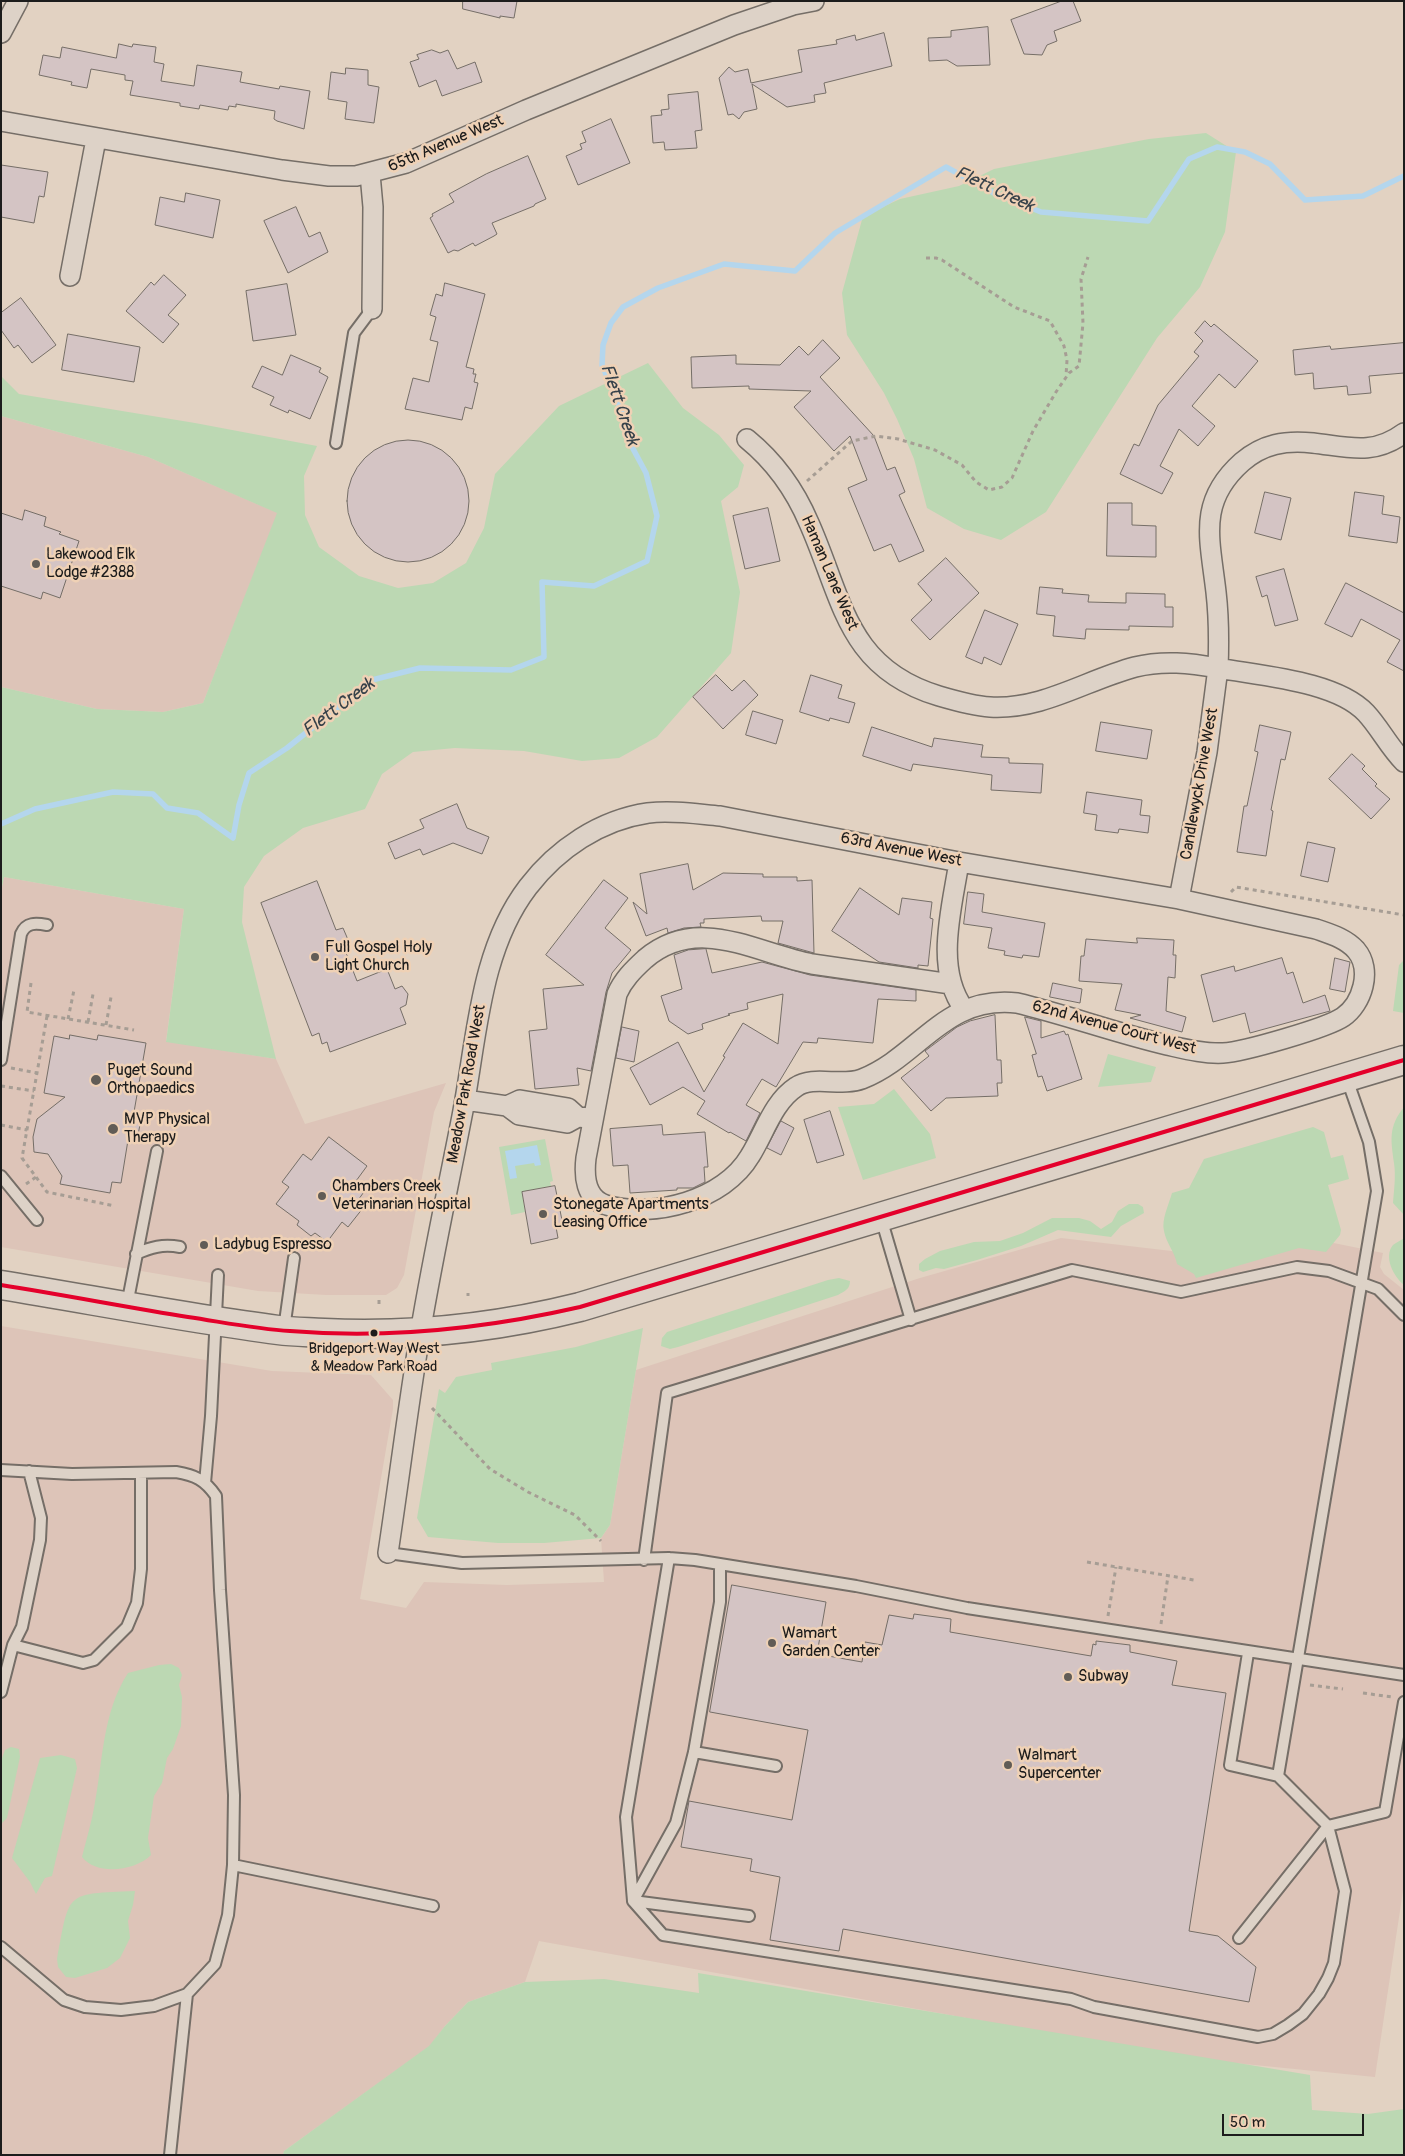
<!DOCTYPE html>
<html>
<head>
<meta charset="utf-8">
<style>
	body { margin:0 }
	#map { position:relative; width:1405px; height:2156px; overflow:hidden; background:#e2d2c2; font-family:Pangolin,sans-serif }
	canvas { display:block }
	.frame { position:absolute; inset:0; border:2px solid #1c1c1c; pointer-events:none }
	.scale { position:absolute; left:1222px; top:2114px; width:142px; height:22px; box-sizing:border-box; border:2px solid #1c1c1c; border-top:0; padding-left:6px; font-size:15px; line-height:18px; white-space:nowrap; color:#1c1c1c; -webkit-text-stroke:4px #efd1b5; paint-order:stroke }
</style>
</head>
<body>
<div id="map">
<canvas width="1405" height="2156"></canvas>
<div class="frame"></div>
<div class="scale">50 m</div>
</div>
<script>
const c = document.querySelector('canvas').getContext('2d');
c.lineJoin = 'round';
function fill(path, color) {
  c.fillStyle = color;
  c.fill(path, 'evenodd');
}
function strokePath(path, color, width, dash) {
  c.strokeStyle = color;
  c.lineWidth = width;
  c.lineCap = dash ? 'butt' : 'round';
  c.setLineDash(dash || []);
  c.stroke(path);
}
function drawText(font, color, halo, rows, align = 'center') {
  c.font = font + ' Pangolin,sans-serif';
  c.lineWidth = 5;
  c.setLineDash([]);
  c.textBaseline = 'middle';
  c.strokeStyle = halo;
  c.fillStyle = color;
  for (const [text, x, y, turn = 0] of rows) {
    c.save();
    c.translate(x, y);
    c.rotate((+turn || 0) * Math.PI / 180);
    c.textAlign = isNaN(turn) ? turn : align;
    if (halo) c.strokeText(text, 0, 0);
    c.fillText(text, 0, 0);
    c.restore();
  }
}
const built = new Path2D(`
	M1 416 148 457 278 513 203 703 163 712 97 709 1 687Z
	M4 877 184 909 166 1041 276 1059 305 1124 446 1083 434 1112 404 1275 397 1288 386 1295H326L258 1291 1 1247V892Z
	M1294 1235 1383 1253 1380 1267 1384 1274 1404 1290V1884L1375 2077 1194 2059 539 1941 525 1982 468 2002 445 2026 430 2046 284 2151 283 2155H1V1326L272 1371 371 1375 393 1400V1409L360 1599 406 1608 424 1582 507 1585 604 1582 601 1538 610 1525 636 1370 920 1278 1061 1238 1231 1258Z`);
const green = new Path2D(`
	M1206 133 1236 152 1225 232 1200 287 1157 338 1046 512 1001 540 964 529 927 508 914 459 897 419 884 393 847 335 842 293 863 216 900 199 959 186 994 169 1149 139Z
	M648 363 683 408 719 435 744 465 738 487 721 501 740 592 731 653 657 737 619 758 582 761 524 751 455 748 413 752 382 774 365 809 303 828 264 856 244 887 242 922 276 1059 166 1042 184 909 4 877 1 892V687L97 709 163 712 203 703 277 513 148 457 1 416V376L19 394 195 423 317 446 304 476 305 515 319 547 359 576 398 588 433 583 466 563 484 528 495 474 559 406Z
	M1404 960V1013L1393 1011 1399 965Z
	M1108 1054 1156 1067 1151 1082 1098 1087Z
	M894 1089 930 1134 936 1158 863 1180 838 1107 874 1104Z
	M1404 1107V1215L1393 1203C1394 1190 1396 1176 1394 1163 1391 1140 1388 1127 1404 1107Z
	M1313 1127 1324 1132 1331 1158 1343 1155 1349 1179 1328 1185 1341 1230 1340 1235 1326 1252 1299 1248 1196 1278 1194 1274 1177 1264C1175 1252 1166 1243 1164 1231 1161 1220 1169 1204 1172 1193L1189 1188 1204 1159Z
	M545 1139 553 1181 550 1182 551 1186 522 1192 525 1212 511 1215 499 1147Z
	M1129 1204H1138L1143 1207 1144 1213 1121 1226 1111 1237 1058 1230 1021 1246 977 1260 944 1269 936 1268 923 1272 919 1270V1264L925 1259 940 1251 974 1242 1000 1241 1023 1233 1052 1218H1079L1090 1221 1101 1229 1112 1222 1118 1211Z
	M1404 1238V1285C1394 1277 1383 1257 1393 1245 1396 1243 1401 1240 1404 1238Z
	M839 1278 850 1281C850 1289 845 1291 838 1295L678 1347 670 1349 661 1346 662 1338 667 1332 828 1280Z
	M643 1328 610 1525 601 1538 544 1543H498L428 1537 417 1518 439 1389 445 1393 456 1377 492 1370 491 1363 576 1347Z
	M171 1664 179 1668 182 1675 179 1685 182 1697 181 1726 173 1749 167 1758 162 1783 154 1796 148 1838 151 1855C135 1871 97 1876 82 1857 86 1841 91 1824 94 1808 103 1762 102 1713 128 1673L159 1665Z
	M11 1747 19 1749 20 1757 7 1818 1 1824V1761L5 1750Z
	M61 1755 75 1759 77 1768 52 1876 45 1878 36 1894 30 1882 12 1858 40 1758Z
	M135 1891 133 1905 128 1921 130 1938 120 1958 107 1968 75 1978 66 1977 58 1967 57 1959C70 1891 64 1894 135 1891Z
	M698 1973 1310 2075 1312 2110 1368 2114 1404 2109V2155H283L284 2151 429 2046 445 2026 468 2002 525 1982 604 1979 699 1993Z`);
const water = new Path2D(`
	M537 1145 541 1165 535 1166 534 1163 515 1166 517 1178 510 1179 505 1151Z`);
const stream = new Path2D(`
	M1 824 35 809 113 792 153 794 167 808 198 813 233 838 239 805 249 773 287 748 372 680 420 668 511 670 544 657 542 582 594 586 647 561 657 516 646 473 631 445 626 422 602 365 603 345 611 323 623 307 658 288 724 264 795 271 835 233 946 167 994 193 1041 212 1148 221 1189 159 1217 147 1245 152 1270 164 1305 200 1363 196 1404 176`);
const building = new Path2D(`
	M463 1H517L514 18 500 16V18L463 9Z
	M1062 1H1073L1081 21 1054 31 1057 41 1047 45 1042 55 1024 54 1011 20Z
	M988 27 990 65 957 66 947 60 929 61 928 38 951 37V31Z
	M884 33 892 66 824 83 826 93 814 95 815 102 787 107 752 84 757 109 744 112 739 119 733 114 728 115 719 78 729 67 735 72 748 69 751 83 802 72 798 50 837 44 836 40 855 35 856 40Z
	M119 44 132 47 133 44 156 47 154 62 164 64 161 81 194 86 197 65 242 72 240 82 279 89 280 86 310 91 304 129 277 121 274 119 275 111 236 104V107L229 106 228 110 200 105 199 109 180 106V103L130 95 133 81 125 80V75L91 69 87 88 71 85 72 82 39 75 43 55 60 58 62 47 116 58Z
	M432 50 440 53 448 50 457 69 475 62 482 82 442 96 436 80 419 87 410 62 419 59 417 55Z
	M346 68 368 70V85L379 87 374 123 345 119 347 102 328 99 331 72 345 74Z
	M698 92 702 130 695 131 697 148 665 150 664 142 653 143 651 116 662 115 661 110 669 109 668 95Z
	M611 119 630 163 578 185 566 156 582 149 580 144 586 142 582 132Z
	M528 156 546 199 535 204 534 206 492 223 497 234 494 236 475 246 473 243 458 251 454 250 448 253 430 218 433 216 432 214 454 202 449 194 486 174Z
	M1 165 48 172 44 197 39 196 34 223 1 217Z
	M186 193 220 200 213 238 155 225 160 197 184 202Z
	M296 207 309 237 320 232 328 252 288 273 264 221Z
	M164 275 186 295 168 315 179 324 163 343 126 311 151 282 154 285Z
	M445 283 485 294 466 367 474 369 473 374H476L474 382 478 383 472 409 465 407 462 420 405 409 413 378 429 382 438 342 430 340 436 317 430 315 436 294 442 296Z
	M287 284 296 335 253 341 246 291Z
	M21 298 56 345 32 363 18 345 14 348 1 330V313Z
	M1205 321 1211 327 1214 324 1258 361 1235 388 1219 374 1192 406 1215 426 1198 446 1179 429 1160 466 1173 473 1162 494 1120 474 1134 444 1139 446 1158 405 1199 356 1194 352 1203 341 1195 333Z
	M68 334 140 347 134 382 62 370Z
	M823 340 840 358 820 377 874 436 887 470 895 467 905 492 899 495 924 551 899 562 891 544 874 551 848 488 867 480 850 436 834 451 794 407 811 391 749 389V386L692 388 691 357 736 355V364L780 365 799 346 808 355Z
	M1404 343V373L1369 376 1371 393 1348 395 1347 386 1314 389 1313 373 1295 375 1293 350 1330 346 1331 349Z
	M291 355 321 368 319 372 328 377 310 419 289 410 288 413 270 405 274 397 252 387 262 366 282 375Z
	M347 501a61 61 0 1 1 122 0a61 61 0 1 1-122 0Z
	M1265 492 1291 498 1281 540 1255 533Z
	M1355 492 1384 496 1382 514 1400 517 1397 543 1349 536Z
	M1108 503H1132V525L1156 526V557L1107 556Z
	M768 508 780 561 745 569 733 516Z
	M25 510 46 517 44 526 61 532 59 534 79 541 60 598 43 592 41 599 1 586V513L22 520Z
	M946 558 979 593 930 640 911 620 932 600 918 584Z
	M1284 569 1298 620 1275 626 1267 595 1262 597 1256 577Z
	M1346 583 1404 613V671L1387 662 1400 640 1361 619 1352 637 1325 624Z
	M1040 587 1063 589 1062 593 1089 595 1088 602 1126 603V593L1165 594V607H1173V627L1129 626V630L1086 629 1085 639 1053 636 1055 616 1037 614Z
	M985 610 1018 624 1001 665 984 657 982 664 966 657Z
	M716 675 732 691 744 680 758 695 723 729 693 697Z
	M811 675 842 685 838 698 855 703 849 723 830 718 829 721 800 712Z
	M753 711 783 720 776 744 746 735Z
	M1101 722 1152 730 1147 759 1096 751Z
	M1260 725 1291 732 1285 760 1281 759 1271 810 1273 811 1266 856 1237 852 1244 806H1247L1258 752 1255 751Z
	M872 727 932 747 934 738 983 745 981 757 1009 758V763L1043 764 1041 793 991 790 992 775 913 764 911 771 863 756Z
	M1352 754 1365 766 1362 769 1377 784 1375 786 1390 799 1371 819 1329 779Z
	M1087 792 1142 800 1140 815 1150 816 1148 833 1119 829 1118 833 1095 830 1097 815 1084 813Z
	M457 804 467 828 489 837 482 854 453 843 423 855 420 849 395 859 388 843 424 828 420 820Z
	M1308 842 1335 848 1328 882 1301 876Z
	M688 864 693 890 723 873 763 874V877H797V881L812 880 814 953 778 943 783 921H762L761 916 704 919V923H700L701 927 684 928 668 933 667 928 646 936 633 902 647 914 640 874Z
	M604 880 628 898 605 928 631 950 612 973 606 992 591 1071 577 1068 579 1085 535 1089 529 1031 547 1029 543 989 584 985 546 955Z
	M317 881 336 930 343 928 349 942 343 945 357 981 387 969 395 989 402 986 408 994 406 1005 400 1008 406 1024 330 1052 327 1042 322 1044 319 1033 312 1036 261 903Z
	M860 888 899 915 902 898 932 902 930 918 933 919 928 966 918 965V968L879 962 832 931Z
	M968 892 984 894 982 912 1045 923 1039 957 1023 955 1022 958 1004 955 1005 951 988 948 992 928 964 924Z
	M1137 938 1174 940 1173 955H1176L1175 978 1168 977 1166 1011 1186 1017 1182 1032 1130 1018 1141 1015 1115 1010 1122 984 1079 981 1081 956H1084L1086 939 1137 943Z
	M706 949 712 973 762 962 810 975 916 990V1001L878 999 873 1043 818 1038 817 1043 803 1042 776 1087 762 1079 746 1105 760 1113 746 1141 730 1132 729 1133 697 1114 705 1101 683 1087 650 1105 630 1068 678 1042 704 1092 725 1057 723 1056 743 1023 778 1044 783 994 747 1003 748 1009 728 1014 730 1015 702 1024 703 1029 688 1034 669 1021 661 996 682 989 674 955 688 950Z
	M1282 958 1287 974 1293 972 1303 1003 1325 995 1330 1011 1250 1033 1245 1013 1213 1022 1201 975 1234 966 1235 971Z
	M1335 958 1350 962 1345 992 1330 989Z
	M1053 983 1082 989 1080 1003 1050 997Z
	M995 1015 997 1060H1001L1002 1083H997L998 1096 946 1098 931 1111 901 1078 929 1056 925 1051 957 1027 970 1021Z
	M1025 1017 1041 1021V1038L1064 1031 1066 1035 1068 1034 1082 1079 1047 1091 1042 1076 1038 1077 1032 1055 1036 1054Z
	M622 1027 639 1031 634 1062 616 1058Z
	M70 1035 97 1040 98 1035 146 1043 134 1112 142 1114 138 1135 129 1134 121 1183 112 1182 110 1193 60 1184 62 1176 48 1154 34 1152 33 1137 37 1119 65 1097 44 1093 54 1036 69 1039Z
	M830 1111 844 1155 817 1163 804 1120Z
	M781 1121 794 1128 781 1155 767 1148Z
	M662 1125 663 1135 705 1132 708 1167H704L705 1182 693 1188H677V1190L630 1193 628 1165 613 1166 610 1129Z
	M329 1137 367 1166 356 1181 366 1189 356 1203 363 1208 348 1227 342 1222 327 1242 315 1233 311 1236 297 1225 299 1221 276 1204 289 1187 282 1182 303 1154 311 1160Z
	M555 1186 563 1225 556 1227 558 1238 531 1244 522 1192Z
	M732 1585 826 1602 817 1654 862 1662 865 1642 882 1645 889 1615 913 1619 914 1614 951 1619 950 1632 1091 1656 1093 1644 1096 1645V1641L1130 1645V1652L1177 1661 1172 1685 1226 1693 1189 1931 1218 1936 1256 1967 1249 2002 843 1929 839 1951 770 1940 780 1877 750 1871 752 1859 681 1847 689 1801 792 1820 808 1730 710 1712Z`);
const path = new Path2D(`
	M926 258H936L942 260 1014 307 1050 321 1064 346 1067 360 1066 376
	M807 481 852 441 876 436 898 439 935 450 962 465 976 482 989 490 1002 487 1012 478 1033 431 1056 392 1069 373 1079 366 1083 323 1081 279 1088 257
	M1231 892 1236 887 1404 915
	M31 983 27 1012 134 1030
	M47 1016 22 1158 47 1192 115 1206
	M68 1019 74 990
	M88 1022 93 994
	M106 1025 111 997
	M11 1068 37 1073
	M1 1086 34 1091
	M1 1125 27 1130
	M26 1184 36 1177
	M468 1293V1296
	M379 1300V1305
	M379 1366V1370L383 1369
	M432 1408 490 1469 528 1492 575 1515 601 1541
	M1087 1562 1194 1580
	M1108 1616 1116 1567
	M1161 1624 1168 1576
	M1310 1685 1343 1689
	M1363 1693 1392 1697`);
const service = new Path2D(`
	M336 443 354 333 372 309
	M1 1060 21 934C26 922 36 923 47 925
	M1 1176 37 1220
	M881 1218 911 1320
	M136 1254C151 1247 163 1244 180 1247
	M127 1305 157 1151
	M284 1329 294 1258
	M1 1470 72 1474 176 1472C195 1475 205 1480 216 1496L220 1590 234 1795 233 1865 228 1915 215 1964 187 1994 154 2006 121 2010 85 2007 64 2000 1 1947
	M205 1483 211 1416 218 1275
	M388 1553 462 1563 669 1558 695 1560 856 1586 967 1608 1404 1675
	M669 1558 626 1817 633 1901 663 1935 1071 1999 1094 2007 1258 2037 1273 2034 1288 2025 1303 2014 1319 1994 1328 1978 1334 1963 1345 1891 1328 1826 1278 1776 1377 1191 1369 1142 1347 1079
	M644 1560 667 1393 1072 1270 1181 1292 1297 1267 1329 1271 1378 1289 1404 1315
	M720 1565V1602L694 1752 676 1823 633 1901 749 1916
	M13 1645 83 1663 94 1660 127 1627 137 1603 141 1569V1473
	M1248 1653 1230 1765 1278 1776
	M1 1692 13 1645 22 1627 40 1540 41 1518 29 1471
	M694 1752 776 1766
	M233 1865 433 1906
	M1239 1938 1328 1826 1385 1812 1404 1702
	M170 2155 187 1994`);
const minor = new Path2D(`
	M1 33 18 1
	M1 121 282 170 329 176H356L406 163 526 110 734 25 793 5 814 1
	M370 174 373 207 372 309
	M70 276 96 139
	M1404 433C1373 456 1348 447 1313 443 1285 440 1263 444 1242 462 1197 502 1210 539 1216 592 1219 618 1219 643 1218 668 1261 676 1336 681 1366 713 1380 728 1389 747 1404 762
	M747 439C774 461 795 490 809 523 843 599 846 668 939 696 956 701 973 706 990 707 1043 710 1086 680 1135 667 1163 660 1190 663 1218 668L1207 752 1179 899
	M959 862C952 908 934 968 964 1009
	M465 1100 507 1106 519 1115 567 1123 578 1117
	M507 1106 520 1100 568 1108 578 1117 589 1118
	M388 1553C399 1480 408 1407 420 1334 432 1261 448 1188 462 1116 477 1040 479 951 528 887 557 849 600 820 648 813 672 810 697 814 720 816L959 862 1179 899 1316 929C1330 934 1345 938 1356 950 1373 970 1362 1004 1343 1017 1327 1028 1243 1052 1223 1053 1204 1054 1185 1049 1167 1045 1116 1033 1067 1015 1017 1003 944 995 920 1056 862 1079 841 1087 813 1075 796 1087 773 1102 764 1134 750 1156 724 1200 654 1219 606 1205 585 1199 584 1175 586 1158L617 994C623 980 633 970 645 959 698 914 755 953 812 964L951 984`);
const primary = new Path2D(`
	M1 1285C93 1300 186 1318 278 1330 293 1332 309 1332 324 1333 410 1337 496 1328 580 1307L1404 1060`);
const bus1 = new Path2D(`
	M1 1285C64 1295 126 1307 188 1317 222 1322 256 1329 290 1331 388 1339 484 1329 580 1307L1404 1060`);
const markers = [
	[36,564,5,"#615c56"],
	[315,957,5,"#615c56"],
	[96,1080,6,"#615c56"],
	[113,1129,6,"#615c56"],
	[322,1196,5,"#615c56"],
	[543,1214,5,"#615c56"],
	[204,1245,5,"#615c56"],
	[374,1333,4.5,"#1c1c1c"],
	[772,1643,5,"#615c56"],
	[1068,1677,5,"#615c56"],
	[1008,1765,5,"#615c56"]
];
const busNames = [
	["Bridgeport Way West",374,1349],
	["& Meadow Park Road",374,1367]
];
const streetNames = [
	["65th Avenue West",446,144,-23],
	["Haman Lane West",829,573,67],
	["Candlewyck Drive West",1200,784,-80],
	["63rd Avenue West",901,850,11],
	["62nd Avenue Court West",1114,1028,15],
	["Meadow Park Road West",467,1084,-80]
];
const poiNames = [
	["Lakewood Elk",46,555],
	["Lodge #2388",46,573],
	["Full Gospel Holy",325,948],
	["Light Church",325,966],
	["Puget Sound",107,1071],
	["Orthopaedics",107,1089],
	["MVP Physical",124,1120],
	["Therapy",124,1138],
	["Chambers Creek",332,1187],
	["Veterinarian Hospital",332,1205],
	["Stonegate Apartments",553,1205],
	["Leasing Office",553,1223],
	["Ladybug Espresso",214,1245],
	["Wamart",782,1634],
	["Garden Center",782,1652],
	["Subway",1078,1677],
	["Walmart",1018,1756],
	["Supercenter",1018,1774]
];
const waterNames = [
	["Flett Creek",994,190,25],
	["Flett Creek",619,405,71],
	["Flett Creek",339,708,-37]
];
fill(built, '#ddc4b8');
fill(green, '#bcd8b3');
fill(water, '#b4d6ed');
strokePath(stream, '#b4d6ed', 5.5);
fill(building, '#d4c4c4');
strokePath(building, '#756e67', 1);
strokePath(service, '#756e67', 14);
strokePath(minor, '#756e67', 22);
strokePath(primary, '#756e67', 31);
strokePath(path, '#a69d94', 3, [4, 4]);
strokePath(service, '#ddd2c7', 10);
strokePath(minor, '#ddd2c7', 19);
strokePath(primary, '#ddd2c7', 28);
strokePath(bus1, '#e4002b', 4);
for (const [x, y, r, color] of markers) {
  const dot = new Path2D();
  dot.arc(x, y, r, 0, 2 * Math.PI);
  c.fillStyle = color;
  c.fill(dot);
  strokePath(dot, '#efd1b5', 2);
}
drawText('15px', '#1c1c1c', '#efd1b5', busNames);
drawText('16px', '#1c1c1c', '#efd1b5', streetNames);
drawText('16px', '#1c1c1c', '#efd1b5', poiNames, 'left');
drawText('italic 18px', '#364149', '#efd1b5', waterNames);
</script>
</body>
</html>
